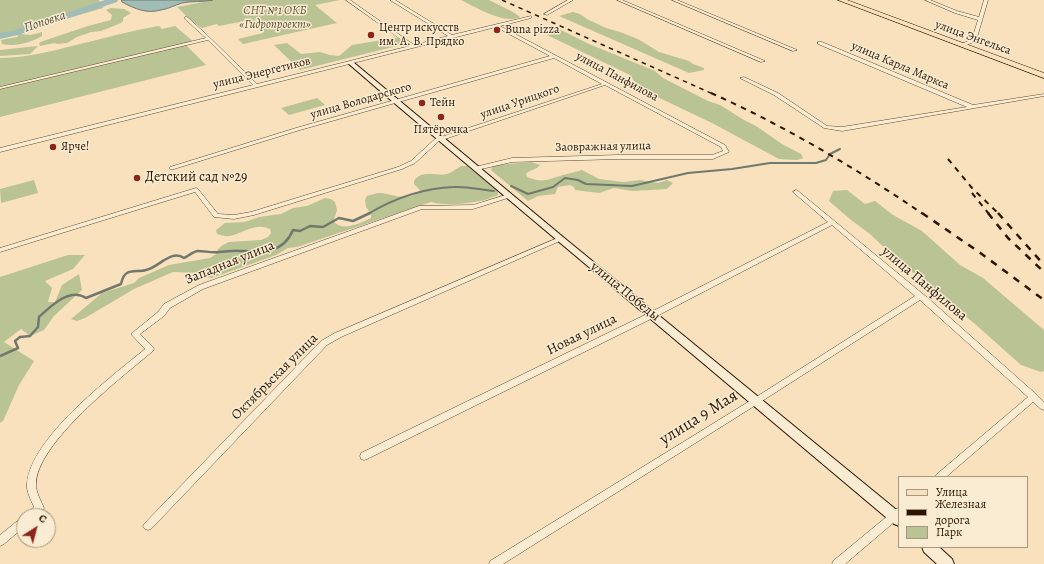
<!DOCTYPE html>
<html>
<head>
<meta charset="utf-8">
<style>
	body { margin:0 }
	#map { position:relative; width:1044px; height:564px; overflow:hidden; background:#f8e1bc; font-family:Alegreya,serif }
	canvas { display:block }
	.legend { position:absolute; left:898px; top:476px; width:130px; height:72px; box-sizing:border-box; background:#faecd3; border:1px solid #a8967f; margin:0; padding:5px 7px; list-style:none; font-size:12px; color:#2c1400 }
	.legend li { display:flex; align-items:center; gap:8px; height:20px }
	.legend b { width:20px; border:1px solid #a8967f }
	.north { position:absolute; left:16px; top:508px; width:40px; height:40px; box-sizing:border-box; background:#faecd3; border:1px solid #a8967f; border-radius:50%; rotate:36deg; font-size:11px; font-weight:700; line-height:16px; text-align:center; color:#2c1400 }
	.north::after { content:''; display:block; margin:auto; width:14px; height:18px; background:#8f2418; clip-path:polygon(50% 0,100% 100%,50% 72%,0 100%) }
</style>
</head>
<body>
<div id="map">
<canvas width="1044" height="564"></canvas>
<ul class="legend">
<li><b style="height:5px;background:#f8e1bc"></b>Улица</li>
<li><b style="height:5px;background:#2c1400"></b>Железная дорога</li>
<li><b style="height:11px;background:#bac393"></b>Парк</li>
</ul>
<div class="north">С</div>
</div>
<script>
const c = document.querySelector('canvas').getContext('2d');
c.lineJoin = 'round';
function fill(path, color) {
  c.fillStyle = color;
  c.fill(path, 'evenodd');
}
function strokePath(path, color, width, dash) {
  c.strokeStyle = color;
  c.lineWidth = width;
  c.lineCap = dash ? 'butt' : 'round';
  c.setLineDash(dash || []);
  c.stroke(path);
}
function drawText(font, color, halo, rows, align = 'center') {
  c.font = font + ' Alegreya,serif';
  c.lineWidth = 3;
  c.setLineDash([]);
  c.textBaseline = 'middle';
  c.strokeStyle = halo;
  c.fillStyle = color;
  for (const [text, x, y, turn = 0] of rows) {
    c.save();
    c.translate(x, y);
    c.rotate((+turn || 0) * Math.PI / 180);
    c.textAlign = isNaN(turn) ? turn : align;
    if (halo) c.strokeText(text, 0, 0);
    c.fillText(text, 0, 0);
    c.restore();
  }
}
const green = new Path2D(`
	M0 0H99L103 8 0 38Z
	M213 0H340L315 5 337 23 243 44 238 39 263 33 250 20 219 26 217 24 202 28 194 23 177 7Z
	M461 0H489L513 12 520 17C504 25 476 7 461 0Z
	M111 8 124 9 131 13 123 18V21L121 23 101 31 91 32 77 37 67 43 57 44 55 43 40 46 39 43 43 41 88 26 111 20 112 15 106 10Z
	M573 12 580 14 587 19 606 28 620 32 638 39 659 52 689 61 693 64 704 68V70L689 73 559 16Z
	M159 26 162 29 175 26 195 43 186 45 206 65 0 117V58C24 58 48 52 72 46 101 39 129 31 159 26Z
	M559 29 589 44 655 71 663 78 708 101 720 105 744 120 756 126 782 144 801 154 803 158 797 160 779 159 712 123 628 83 634 81 630 75 547 35 552 32Z
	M42 32V36C30 43 15 47 2 44L1 40 17 37 19 34 31 35Z
	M400 37 409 43 300 70 274 45 287 43 301 54 320 52 330 55 339 56 352 45Z
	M38 46 30 54 0 56V50Z
	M317 98 325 105 289 115 281 108Z
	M531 162 540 165C537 170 530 169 526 174L527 177C544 184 548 179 563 175 570 173 576 172 582 170L599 179 623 182 640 180 658 183 667 180 673 183 667 189 632 191 614 188 599 193 575 190 574 187 570 185 558 187 555 194 538 196 528 201 491 170 492 167 497 165Z
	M461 166H467L498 191V195C492 197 486 200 480 201 465 204 446 206 431 202L297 247 288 248 276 255 212 278 204 277 200 273 173 272 134 289 85 318 77 321 71 319 102 293 134 283 139 278 169 265 210 258 216 254 218 249 223 245 229 242 261 240 268 237 271 233 270 229C255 222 244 233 230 236 226 237 221 235 217 234L216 230 225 223 245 222 259 217 281 214 293 208 307 206 325 198 331 199 335 202 337 210 334 219 335 223C344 231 361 223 371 218V214L366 207 365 200 367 196C371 195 376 193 380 193 393 194 409 203 420 190L414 184V181C422 169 436 177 447 174 451 173 456 169 461 166Z
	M34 180 38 193 1 203 0 189Z
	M847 190 865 204 875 201 893 215 922 231 960 265 983 278 1044 330V371L1041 372 1021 365 975 324 894 257 870 234 851 220 829 201 833 191Z
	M68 255H85L73 269 45 281 52 288 48 302H55L62 285 79 274 82 290 54 316 44 330 30 336 21 329 4 342 34 361 19 385 3 421 0 423V277Z`);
const water = new Path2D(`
	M122 0H213C203 2 192 1 182 3 175 5 168 9 161 10 147 14 135 9 122 2Z`);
const streamFar1 = new Path2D(`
	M511 186 528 194 553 187 565 178 578 180 586 184 632 186 688 173 732 169 770 163H816L826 160 830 154 840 149
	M368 214C393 199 423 188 454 187 467 186 481 190 494 191`);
const stream = new Path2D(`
	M0 356 18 348 15 341 20 337 30 336 38 327 39 317C51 306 70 287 86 298L121 284C122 280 123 275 127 273 132 270 140 272 146 270 158 268 171 249 184 258 188 256 194 251 198 251 205 251 211 253 219 252 226 252 233 250 240 251 262 252 283 254 293 230L300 231 310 226 323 227 339 218 353 221 370 213`);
const river = new Path2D(`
	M105 0H118L117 2 18 35 0 39V33L13 31Z`);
const street = new Path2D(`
	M346 0H350L414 45 448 36 390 0H395L452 35 531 16V18L500 26 725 145 729 152 713 159H619L512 162 477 170 474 168 475 167 512 158 619 155H712L723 151 721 147 605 85 439 141 415 163 402 169 254 215 234 219 214 217 195 192 0 252V248L196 188 198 189 218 214 234 215 251 212 398 167 411 161 435 139 602 84 554 58 300 130 174 169H170L169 168 170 167 296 128 550 56 496 27 0 152V148L253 85 208 40 0 89V87L206 38 185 19V17H187L206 34 257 84 410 46Z
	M568 0H573L547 15 544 14Z
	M617 0H622L765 61 761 62Z
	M672 0H677L797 50 793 51Z
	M925 0H930L957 11 979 17 984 0H988L976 41 964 46 960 45 972 39 978 20 955 13Z
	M818 42H822L973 105 1044 94V96L842 131 824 128 774 95 740 78 744 77 778 93 827 126 842 127 967 107 818 44Z
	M796 190 798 191 929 299 1037 395 1044 402V410L1041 409 1033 402 946 477H935L937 474 1028 397 920 300 759 403 503 564H489L490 561 753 399 915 296 832 225 655 317 367 459 364 460 361 459 360 456 361 453 649 313 828 222 794 193 793 192Z
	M509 194 512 196 511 197 473 209H422L203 289 170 308 164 316 140 334 153 347 154 349 153 351C122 377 35 444 36 485 36 492 41 501 44 508L42 511 37 516H25L27 513 34 507C31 500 26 491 27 484 30 438 111 377 145 349L131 334 158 312 164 304 199 285 419 206 473 205Z
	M560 237 563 239 562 240 341 337 327 345 151 529 148 530 145 529 143 526 145 523 321 341 335 333Z
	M899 508V518L845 564H832L833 561 896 509Z
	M24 517V527L4 544 0 546V535L21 518Z`);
const secondary = new Path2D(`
	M349 62H353L563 237 899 512V526L894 524 393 102 349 64Z
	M922 547H939L952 559 954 564H937L924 552Z`);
const primary = new Path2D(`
	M838 0H847L1044 73V78Z`);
const railFar2 = new Path2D(`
	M502 0 713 94`);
const railFar1 = new Path2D(`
	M711 93C785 126 857 169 923 214
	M948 159 972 188 999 214
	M972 193 989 214`);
const rail = new Path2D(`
	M922 213 979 252 1044 300
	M988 213 1008 238 1044 272
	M998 213 1044 265`);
const markers = [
	[497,30,4,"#8f2418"],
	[371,35,4,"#8f2418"],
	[422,103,4,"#8f2418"],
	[441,117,4,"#8f2418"],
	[53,147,4,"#8f2418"],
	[137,178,4,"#8f2418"]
];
const farParknames = [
	["СНТ №1 ОКБ",275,11],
	["«Гидропроект»",275,25]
];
const farPoinames = [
	["Центр искусств",379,28],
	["им. А. В. Прядко",379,42],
	["Buna pizza",505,30],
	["Тейн",430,103],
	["Пятёрочка",441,130,"center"],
	["Ярче!",61,147]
];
const farStreetnames = [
	["улица Энгельса",973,38,20],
	["улица Карла Маркса",900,66,23],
	["улица Энергетиков",262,73,-14],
	["улица Панфилова",617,77,28],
	["улица Володарского",361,101,-16],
	["улица Урицкого",520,102,-19],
	["Заовражная улица",603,147,-1]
];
const farWaternames = [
	["Поповка",45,22,-18]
];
const poiNames = [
	["Детский сад №29",145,178]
];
const streetNames = [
	["Западная улица",230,263,-22],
	["улица Панфилова",924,284,40],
	["улица Победы",625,292,39],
	["Новая улица",582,335,-26],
	["Октябрьская улица",275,377,-45]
];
const nearStreetnames = [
	["улица 9 Мая",699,418,-32]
];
fill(green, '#bac393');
fill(water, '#9fbcb7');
strokePath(water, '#71796e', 1);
strokePath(streamFar1, '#71796e', 2);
strokePath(stream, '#71796e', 2.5);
fill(river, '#9fbcb7');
strokePath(street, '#5f472f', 1);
strokePath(secondary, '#2c1400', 2);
strokePath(primary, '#2c1400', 1);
fill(street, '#faecd3');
fill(secondary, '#faecd3');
fill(primary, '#f8e1bc');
strokePath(railFar2, '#2c1400', 1.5, [4.5, 4.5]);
strokePath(railFar1, '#2c1400', 2, [5.5, 5.5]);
strokePath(rail, '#2c1400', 2.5, [7, 7]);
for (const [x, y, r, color] of markers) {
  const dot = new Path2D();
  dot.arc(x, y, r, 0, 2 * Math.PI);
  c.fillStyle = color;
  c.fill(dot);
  strokePath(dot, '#faecd3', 1.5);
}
drawText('italic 12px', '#5e5133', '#faecd3', farParknames);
drawText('12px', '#2c1400', '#faecd3', farPoinames, 'left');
drawText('12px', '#2c1400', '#faecd3', farStreetnames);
drawText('italic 13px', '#544f40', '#faecd3', farWaternames);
drawText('14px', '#2c1400', '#faecd3', poiNames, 'left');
drawText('14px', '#2c1400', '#faecd3', streetNames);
drawText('17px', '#2c1400', '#faecd3', nearStreetnames);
</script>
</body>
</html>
